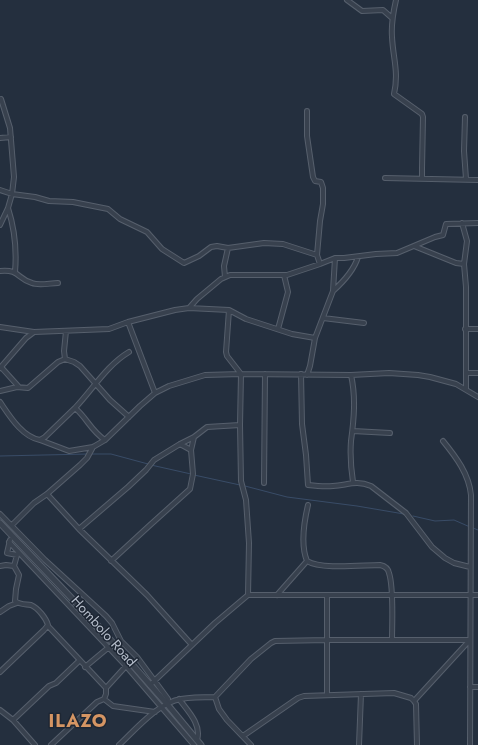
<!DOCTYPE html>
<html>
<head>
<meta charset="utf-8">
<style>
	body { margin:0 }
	canvas { display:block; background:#242f3e }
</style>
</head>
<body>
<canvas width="478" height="745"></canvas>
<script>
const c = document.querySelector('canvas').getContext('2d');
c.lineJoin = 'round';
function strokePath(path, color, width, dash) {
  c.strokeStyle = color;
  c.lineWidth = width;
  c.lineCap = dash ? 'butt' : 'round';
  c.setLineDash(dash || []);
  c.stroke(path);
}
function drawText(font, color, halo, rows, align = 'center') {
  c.font = font + ' Jost,sans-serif';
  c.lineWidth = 3;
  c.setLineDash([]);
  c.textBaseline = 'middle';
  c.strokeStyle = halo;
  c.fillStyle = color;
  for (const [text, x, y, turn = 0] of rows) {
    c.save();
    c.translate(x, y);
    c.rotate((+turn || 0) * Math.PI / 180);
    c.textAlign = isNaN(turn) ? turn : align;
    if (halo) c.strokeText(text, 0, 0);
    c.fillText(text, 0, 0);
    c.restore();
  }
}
const stream = new Path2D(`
	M91 454H111L148 464
	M0 456 88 454
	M151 465 191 474
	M194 475 240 485
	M245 486 287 497 357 506 404 514
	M413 516 435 521 454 520 470 527
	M473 528 478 530`);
const minor = new Path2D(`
	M347 0 362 11 383 10 392 18
	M396 0C393 13 391 24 392 37 393 58 399 72 394 94L422 114 423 117 422 168V179
	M307 111V136L313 177 315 181 321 182 323 188V204L320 221 317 255 320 264
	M465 117 464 151 466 179
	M0 138 11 137
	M385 178 478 180
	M0 190 12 194 35 197 49 201 73 202 108 209 120 219 147 232 162 249 184 263 199 256 211 247 217 246 228 248
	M8 208C15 230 17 249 15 272
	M462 223 467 241 464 264 466 287V389
	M0 225 8 208 12 194 14 177 10 128 1 99
	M414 246 456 263 464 264
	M0 271C20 269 17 279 32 283 39 286 50 283 58 283
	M225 277 224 266 228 248 264 243 283 244 317 255
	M333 291C343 282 354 270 358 257
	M189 308 197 299 221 279 230 275H287L320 264 335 258H344L376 254 397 253 435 237 443 235 446 224 478 223
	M323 318 364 323
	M128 322 155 393
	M0 327 34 332
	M278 329 288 292 284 275
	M465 329H478
	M315 338 333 291 335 258
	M65 359 64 351 66 331
	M1 367 19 387
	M0 368 26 338 34 332 109 329 128 322 175 310 189 308 229 310 246 319 292 334 315 338 310 366 307 375
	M466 373H478
	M301 374 302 424 306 455 308 485C316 486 325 487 333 486 348 485 356 480 371 486L406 513 432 547 445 558 454 563 470 567
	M351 375C356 397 354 419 351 441 350 454 351 469 353 482
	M0 391 17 387 28 388 58 362 65 359 74 362 80 366 110 400 129 417
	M0 402C9 415 22 437 40 440L45 437 75 408
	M240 425 241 481 246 500 249 543 248 595
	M353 431 390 433
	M40 440 69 451 93 447 105 440 140 406 155 393 169 386 205 375 241 374 351 375 389 373 418 375 430 377 456 384 478 397
	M105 440C91 431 87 418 75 408 93 389 107 365 129 352
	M443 441C456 457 469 474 471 495L470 745
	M180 444 191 450
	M264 483 265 374
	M47 494 79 529 147 595 192 645
	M308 505C304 522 300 544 307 561 321 570 363 565 380 565 385 566 388 568 389 573 394 588 392 623 392 640
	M0 514 45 560 106 616 112 623 121 641 137 657 168 699 167 704
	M12 525 34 503 47 494 80 465 87 458 93 447
	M79 529 128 487 146 470 154 460 180 444 194 437 207 427 240 425 241 374 227 356 226 352 229 310
	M9 542 126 666 194 745
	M111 561 149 526 190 489 193 474 191 450 194 437
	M0 566 6 565 14 566
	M277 595 307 561
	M0 612 9 606 17 603
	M48 626 106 688V694L104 699
	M85 667 109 647
	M0 672 44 630 48 625C46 618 38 608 31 605 26 604 20 605 15 601L16 589 19 575 14 566 17 555 7 553 10 540
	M150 685 215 623 248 595H478
	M470 687H478
	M106 688 126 666
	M327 694V595
	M215 697 219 709 227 720 251 745
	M179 699C188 711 202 725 197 740
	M414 701 469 641
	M0 710 13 720 35 745
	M13 720 49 686 56 683 79 661
	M243 736 298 698 304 696 394 693 411 698 414 701 416 704 417 745
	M51 745 97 702 104 699 113 706 155 712
	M119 745C135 730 159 702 181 699 192 697 204 697 215 697L251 659 271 643 275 641 327 640H470
	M359 745 361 694`);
const tertiary = new Path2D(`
	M0 523 100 628 167 704 201 745`);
const streetNames = [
	["Hombolo Road",103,632,48]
];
const districtNames = [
	["ILAZO",78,723]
];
strokePath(stream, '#394c67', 1);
strokePath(minor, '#565f6c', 6);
strokePath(tertiary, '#565f6c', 7);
strokePath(minor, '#38414e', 4);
strokePath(tertiary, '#38414e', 5);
drawText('14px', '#b4bcc9', '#1d2633', streetNames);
c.letterSpacing = '1px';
drawText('bold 18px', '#d59563', '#1d2633', districtNames);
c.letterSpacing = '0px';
</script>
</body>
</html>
